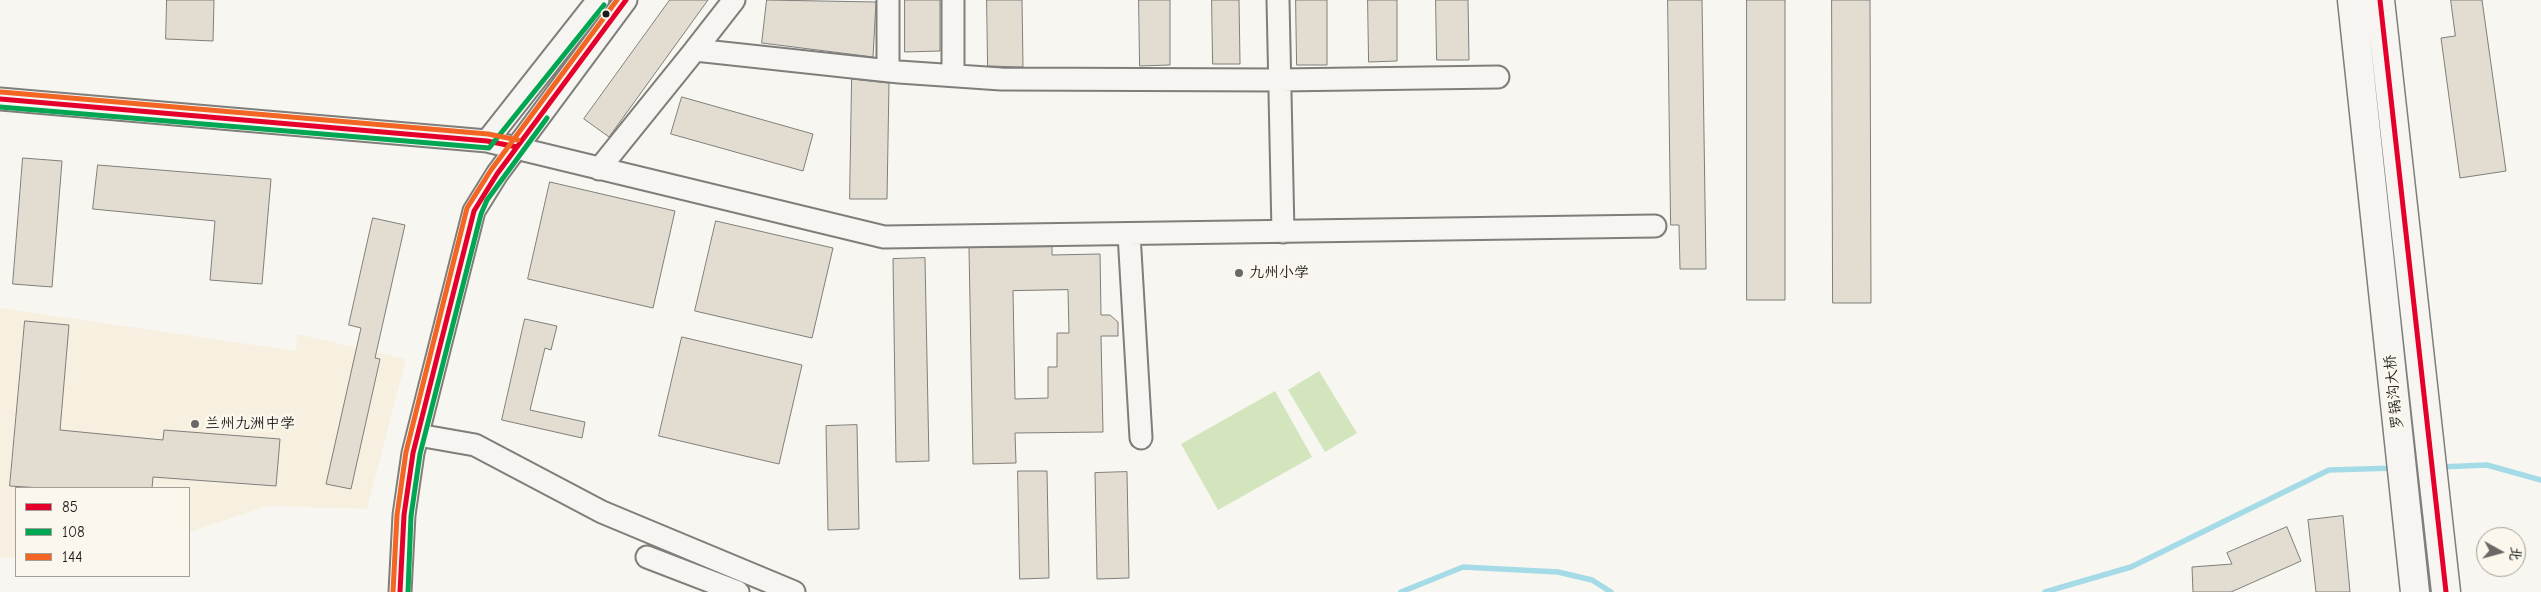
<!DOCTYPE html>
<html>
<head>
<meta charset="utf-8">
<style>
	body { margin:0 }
	#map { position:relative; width:2541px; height:592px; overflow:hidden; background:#f8f6f0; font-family:"Comic Neue","LXGW WenKai TC",sans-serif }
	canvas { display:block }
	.legend { position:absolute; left:15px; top:487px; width:175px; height:90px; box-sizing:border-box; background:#fbf7ec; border:1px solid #a29f99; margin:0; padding:6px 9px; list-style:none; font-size:15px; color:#1c1c1c }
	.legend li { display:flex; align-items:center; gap:10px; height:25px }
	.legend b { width:25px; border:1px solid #a29f99 }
	.north { position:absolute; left:2476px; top:527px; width:50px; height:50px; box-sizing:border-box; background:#fbf7ec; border:1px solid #a29f99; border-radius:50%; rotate:97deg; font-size:14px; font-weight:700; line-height:20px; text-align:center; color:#1c1c1c }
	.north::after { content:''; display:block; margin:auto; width:18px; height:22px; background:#696866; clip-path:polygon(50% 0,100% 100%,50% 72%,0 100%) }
</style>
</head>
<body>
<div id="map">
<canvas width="2541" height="592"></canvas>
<ul class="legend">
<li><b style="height:6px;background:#e4002b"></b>85</li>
<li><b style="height:6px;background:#00a651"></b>108</li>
<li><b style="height:6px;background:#f26522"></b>144</li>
</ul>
<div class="north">北</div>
</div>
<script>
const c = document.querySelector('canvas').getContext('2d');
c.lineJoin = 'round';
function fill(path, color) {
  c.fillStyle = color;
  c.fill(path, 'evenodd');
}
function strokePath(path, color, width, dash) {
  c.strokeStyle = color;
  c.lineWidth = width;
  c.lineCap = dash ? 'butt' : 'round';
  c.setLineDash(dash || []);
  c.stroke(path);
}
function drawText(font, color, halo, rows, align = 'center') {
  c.font = font + ' "Comic Neue","LXGW WenKai TC",sans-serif';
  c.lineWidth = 5;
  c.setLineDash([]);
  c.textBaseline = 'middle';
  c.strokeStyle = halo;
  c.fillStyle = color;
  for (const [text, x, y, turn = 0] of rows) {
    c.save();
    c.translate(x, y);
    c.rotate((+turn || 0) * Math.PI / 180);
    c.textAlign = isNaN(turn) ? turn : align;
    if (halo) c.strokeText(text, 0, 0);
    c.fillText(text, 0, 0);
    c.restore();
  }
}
const built = new Path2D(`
	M0 308 296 351 297 334 406 359 367 509 268 506 189 532V488H16V558L0 557Z`);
const green = new Path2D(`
	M1319 371 1357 433 1325 452 1288 390Z
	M1275 391 1312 457 1218 510 1181 444Z`);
const stream = new Path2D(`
	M2440 467 2487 465 2541 480
	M1401 592 1463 567 1558 572 1592 580 1611 592
	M2045 592 2131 567 2329 470 2396 468`);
const building = new Path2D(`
	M167 0H214L213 41 166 39Z
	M670 0H708L609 137 584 119Z
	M767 0 876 2 873 57 762 43Z
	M905 0H940V51L905 52Z
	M987 0H1022L1023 67 988 66Z
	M1139 0H1170V65L1140 66Z
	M1212 0H1239L1240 64H1213Z
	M1296 0H1327V65H1297Z
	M1368 0H1397V61L1369 62Z
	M1436 0H1468L1469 60H1437Z
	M1668 0H1702L1706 269H1680L1679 225H1671Z
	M1747 0H1785V300H1747Z
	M1832 0H1870L1871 303H1833Z
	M2451 0H2482L2506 171 2460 178 2441 38 2455 36Z
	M852 79 889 83 887 199H850Z
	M682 97 813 134 803 171 671 134Z
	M23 158 62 161 52 287 13 284Z
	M98 165 271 179 262 284 210 280 215 221 93 209Z
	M550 182 675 211 653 308 528 279Z
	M373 218 405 225 375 358 380 359 351 489 326 484 361 328 349 325Z
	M716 221 833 248 812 338 695 311Z
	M1052 247V255L1100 254 1101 315H1110L1118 322V336H1101L1103 432 1015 433 1016 463 973 464 969 248ZM1068 290 1069 333H1057V367H1048V398L1015 399 1013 291Z
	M925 258 929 461 896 462 893 259Z
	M525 319 557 326 551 350 545 348 530 410 585 422 582 438 502 420Z
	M25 321 69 325 60 430 163 440 164 430 280 439 276 486 153 477 152 488H41L10 486Z
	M682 337 802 365 779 464 659 436Z
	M857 425 859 529 828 530 826 426Z
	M1018 471H1047L1049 578 1020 579Z
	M1127 472 1129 578 1097 579 1095 473Z
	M2343 516 2350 592H2316L2308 520Z
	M2287 527 2301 561 2231 592H2193L2192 567 2232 564 2227 553Z`);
const minor = new Path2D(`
	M888 0V71
	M953 0V75
	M1278 0 1283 232
	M695 50 734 0
	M0 99 487 141 884 237 1655 226
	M487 141 598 0
	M599 169 695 50 899 72 1001 79 1280 80 1498 77
	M1129 234 1141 438
	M418 435 475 445 602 512 794 592
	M647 557 738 592
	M400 592 404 515 413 453 474 211 497 174 626 0`);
const highway = new Path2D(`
	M2352 0 2415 592
	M2380 0 2446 592`);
const bus1 = new Path2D(`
	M2380 0 2446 592
	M0 99 487 141 517 147
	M400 592 404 515 413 453 474 211 497 174 626 0`);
const bus2 = new Path2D(`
	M0 107 489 148 604 5
	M408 592 411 516 420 454 481 214 487 200 547 118`);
const bus3 = new Path2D(`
	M1 92 488 134 518 140
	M393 592 397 515 406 452 467 208 491 170 617 0`);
const markers = [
	[606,14,4.5,"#1c1c1c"],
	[1239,273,5,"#696866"],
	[195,424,5,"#696866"]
];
const poiNames = [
	["九州小学",1249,273],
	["兰州九洲中学",205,424]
];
const streetNames = [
	["罗锅沟大桥",2394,392,-96]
];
fill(built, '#f7f0e1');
fill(green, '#d3e5bc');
strokePath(stream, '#a5dbe6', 5.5);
fill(building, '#e3ddd1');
strokePath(building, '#7f7e7b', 1);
strokePath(minor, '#7f7e7b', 25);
strokePath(highway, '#7f7e7b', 31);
strokePath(minor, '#f6f5f1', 21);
strokePath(highway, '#f6f5f1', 28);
strokePath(bus1, '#e4002b', 5);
strokePath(bus2, '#00a651', 5);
strokePath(bus3, '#f26522', 5);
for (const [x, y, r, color] of markers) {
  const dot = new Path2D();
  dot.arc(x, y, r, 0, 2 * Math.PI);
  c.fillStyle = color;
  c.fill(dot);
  strokePath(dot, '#fbf7ec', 2);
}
drawText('15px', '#1c1c1c', '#fbf7ec', poiNames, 'left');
drawText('15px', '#1c1c1c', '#fbf7ec', streetNames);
</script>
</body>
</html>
